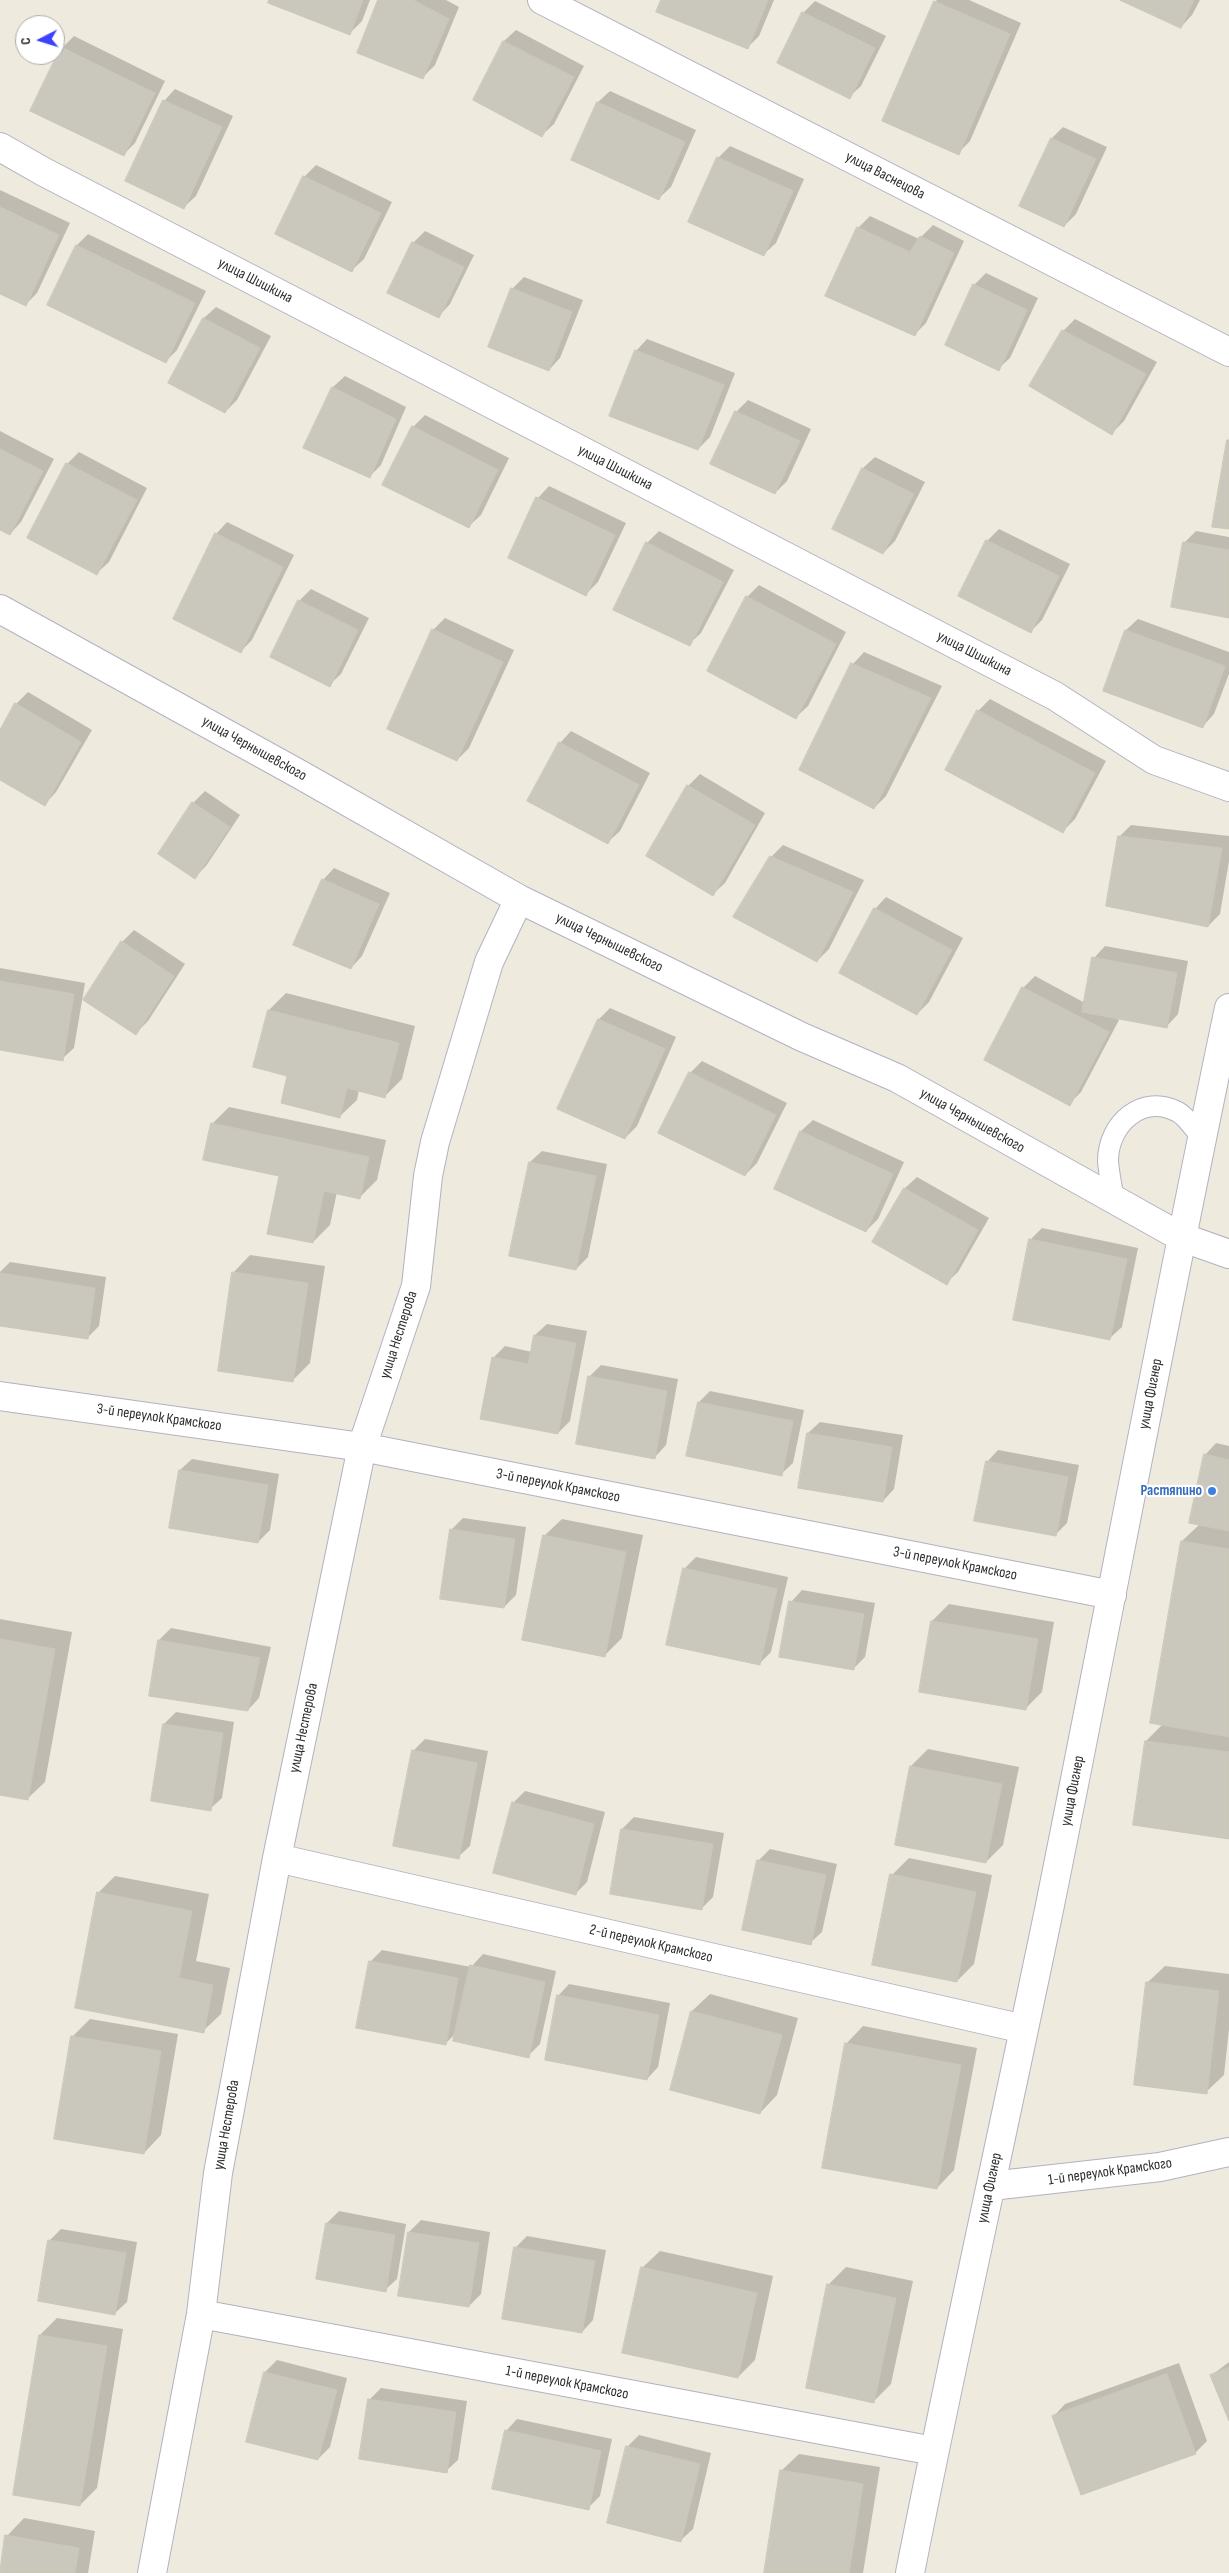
<!DOCTYPE html>
<html>
<head>
<meta charset="utf-8">
<style>
	body { margin:0 }
	#map { position:relative; width:1229px; height:2573px; overflow:hidden; background:#efeade; font-family:"Sofia Sans Condensed",sans-serif }
	canvas { display:block }
	.north { position:absolute; left:15px; top:15px; width:50px; height:50px; box-sizing:border-box; background:#fff; border:1px solid #ababab; border-radius:50%; rotate:265deg; font-size:14px; font-weight:700; line-height:20px; text-align:center; color:#2c2c2c }
	.north::after { content:''; display:block; margin:auto; width:18px; height:22px; background:#3b43ff; clip-path:polygon(50% 0,100% 100%,50% 72%,0 100%) }
</style>
</head>
<body>
<div id="map">
<canvas width="1229" height="2573"></canvas>
<div class="north">С</div>
</div>
<script>
const c = document.querySelector('canvas').getContext('2d');
c.lineJoin = 'round';
function fill(path, color) {
  c.fillStyle = color;
  c.fill(path, 'evenodd');
}
function strokePath(path, color, width, dash) {
  c.strokeStyle = color;
  c.lineWidth = width;
  c.lineCap = dash ? 'butt' : 'round';
  c.setLineDash(dash || []);
  c.stroke(path);
}
function drawText(font, color, halo, rows, align = 'center') {
  c.font = font + ' "Sofia Sans Condensed",sans-serif';
  c.lineWidth = 4.5;
  c.setLineDash([]);
  c.textBaseline = 'middle';
  c.strokeStyle = halo;
  c.fillStyle = color;
  for (const [text, x, y, turn = 0] of rows) {
    c.save();
    c.translate(x, y);
    c.rotate((+turn || 0) * Math.PI / 180);
    c.textAlign = isNaN(turn) ? turn : align;
    if (halo) c.strokeText(text, 0, 0);
    c.fillText(text, 0, 0);
    c.restore();
  }
}
const shadow = new Path2D(`
	M271 0H370L362 21 350 33Z
	M379 0H446L459 7 435 65 423 77Z
	M663 0H774L759 36 747 48Z
	M937 0H969L1021 23 970 141 958 153 935 2Z
	M1123 0H1200L1192 15 1181 27Z
	M815 1 886 36 861 86 849 97 803 13Z
	M516 30 584 66 554 124 542 135 474 100 504 41Z
	M74 36 165 81 135 143 123 155 62 48Z
	M175 89 233 116 196 196 184 207 164 101Z
	M610 91 696 130 671 187 659 198 573 159 598 102Z
	M1063 127 1107 147 1076 214 1064 226 1020 205 1052 138Z
	M730 146 804 179 776 243 764 254 718 158Z
	M316 165 392 202 364 259 352 270 277 234 304 177Z
	M0 190 70 223 37 293 25 305 0 293Z
	M870 216 919 239 933 225 964 241 926 323 915 334 826 296 858 228Z
	M425 231 474 255 450 304 439 316 413 243Z
	M88 234 206 291 177 350 166 361 48 304 77 245Z
	M986 273 1038 298 1010 358 998 369 974 285Z
	M524 277 583 300 560 358 549 370 512 289Z
	M216 307 271 336 237 400 225 412 170 382 204 318Z
	M1075 319 1157 362 1124 421 1112 433 1063 331Z
	M647 339 735 373 710 437 698 449 636 351Z
	M345 376 406 407 381 465 369 477 304 448 333 387Z
	M748 400 811 429 787 481 775 493 712 464 736 412Z
	M425 415 509 458 481 515 469 526 413 427Z
	M0 431 54 459 21 522 10 534 0 529Z
	M79 452 147 488 109 562 97 573 29 538 67 464Z
	M875 457 925 482 895 541 883 553 834 528 863 468Z
	M549 486 626 523 598 582 586 594 538 498Z
	M227 522 294 555 252 640 241 651 216 534Z
	M999 529 1070 564 1042 620 1031 631 960 596 987 541Z
	M659 531 734 570 701 633 689 644 647 543Z
	M1196 531 1229 537V617L1185 542Z
	M759 585 846 632 808 706 796 717 747 597Z
	M311 589 369 618 341 674 329 685 299 601Z
	M445 618 514 650 469 748 457 760 433 630Z
	M1138 619 1229 652V674L1214 714 1203 726 1105 690 1126 630Z
	M864 652 942 686 886 796 874 808 800 770 853 664Z
	M28 692 92 730 56 792 45 804 0 778V732L16 704Z
	M990 699 1106 761 1075 819 1063 831 978 711Z
	M571 731 650 773 620 831 608 842 560 743Z
	M700 774 765 813 725 883 713 894 688 786Z
	M205 791 240 815 206 866 195 877 193 803Z
	M1131 825 1229 836V861L1220 914 1208 926 1119 837Z
	M783 845 864 880 829 949 817 961 771 857Z
	M334 868 390 893 362 956 351 968 323 880Z
	M886 897 963 938 929 1002 917 1014 875 909Z
	M134 930 185 964 148 1021 136 1033 122 942Z
	M1105 946 1188 961 1178 1014 1167 1026 1113 1017 1119 1020 1081 1092 1069 1104 1023 988 1035 976 1085 1003 1094 958Z
	M0 968 85 983 74 1048 62 1059 0 1049Z
	M286 993 415 1026 402 1079 385 1096 359 1090 357 1100 339 1117 289 1075 255 1066 269 1010Z
	M610 1008 676 1037 637 1126 625 1138 599 1019Z
	M702 1061 787 1103 757 1163 745 1175 690 1073Z
	M229 1107 386 1140 377 1180 360 1197 337 1192 330 1225 313 1242 281 1175 212 1124Z
	M813 1120 904 1162 878 1219 866 1231 775 1189 801 1131Z
	M542 1151 607 1164 588 1257 576 1269 530 1162Z
	M917 1177 989 1218 958 1272 946 1283 874 1242 905 1188Z
	M1042 1228 1138 1248 1122 1327 1110 1338 1030 1240Z
	M250 1255 325 1266 310 1363 293 1380 233 1273Z
	M10 1262 106 1277 99 1326 87 1338 0 1324V1272Z
	M547 1324 587 1331 570 1421 558 1433 493 1358 505 1346 532 1352 535 1335Z
	M601 1365 678 1379 666 1445 655 1457 589 1377Z
	M710 1391 804 1410 793 1463 781 1474 699 1402Z
	M820 1422 903 1435 894 1489 883 1501 808 1433Z
	M1216 1443 1229 1446V1837L1146 1741 1163 1724 1182 1541 1200 1524 1205 1455Z
	M998 1450 1079 1465 1067 1523 1055 1535 987 1462Z
	M192 1459 279 1474 270 1530 258 1542 180 1470Z
	M463 1518 526 1527 516 1595 504 1607 451 1530Z
	M562 1519 643 1535 622 1638 605 1655 544 1536Z
	M696 1557 788 1577 771 1652 759 1664 684 1569Z
	M802 1590 875 1603 865 1657 853 1669 791 1602Z
	M949 1604 1054 1622 1042 1692 1025 1709 932 1621Z
	M0 1619 72 1632 45 1782 27 1799 0 1794Z
	M171 1628 271 1647 259 1698 248 1710 150 1695 159 1640Z
	M176 1712 234 1722 222 1798 210 1809 152 1800 164 1724Z
	M425 1739 488 1751 470 1846 458 1857 413 1751Z
	M928 1749 1019 1767 1003 1845 986 1862 911 1766Z
	M525 1791 605 1812 587 1882 575 1894 513 1803Z
	M634 1817 724 1833 713 1897 702 1908 611 1893 622 1829Z
	M770 1849 837 1864 822 1932 810 1943 758 1861Z
	M909 1858 992 1875 974 1964 957 1981 892 1875Z
	M115 1876 209 1894 196 1961 230 1968 221 2014 203 2031 98 1893Z
	M382 1950 471 1967 483 1954 556 1971 540 2044 528 2056 456 2033 445 2044 370 1962Z
	M1165 1966 1229 1974V2029L1224 2075 1206 2092 1147 1983Z
	M569 1984 670 2003 658 2067 647 2079 558 1996Z
	M710 1994 798 2018 777 2095 760 2113 671 2089 692 2011Z
	M90 2019 178 2034 161 2135 144 2153 55 2138 73 2036Z
	M863 2026 977 2048 954 2170 937 2188 846 2044Z
	M339 2211 406 2224 397 2279 385 2290 317 2278 327 2223Z
	M421 2220 490 2232 481 2294 469 2306 400 2295 409 2232Z
	M61 2229 137 2242 127 2302 115 2313 49 2241Z
	M527 2236 606 2250 593 2320 582 2332 515 2248Z
	M660 2251 773 2276 755 2360 738 2377 642 2268Z
	M846 2267 913 2281 891 2384 874 2401 808 2387 829 2284Z
	M57 2318 123 2329 97 2488 80 2505 40 2335Z
	M277 2360 347 2378 330 2447 318 2459 247 2441 265 2372Z
	M1229 2362V2417L1212 2375Z
	M1179 2363 1207 2441 1195 2453 1054 2416 1065 2404Z
	M381 2388 467 2401 458 2460 446 2471 370 2399Z
	M517 2419 612 2439 600 2496 588 2508 506 2431Z
	M639 2435 711 2453 693 2529 681 2540 628 2446Z
	M799 2454 880 2467 863 2573H765L781 2471Z
	M24 2518 95 2531 88 2573H0L7 2536Z`);
const building = new Path2D(`
	M269 0H363L350 35 268 3Z
	M378 0H413L449 19 423 79 357 53Z
	M661 0H768L748 49 656 12Z
	M1120 0H1194L1181 28Z
	M934 1 1010 34 959 155 882 121Z
	M802 12 875 48 850 99 777 63Z
	M503 41 574 77 542 137 473 100Z
	M61 47 155 93 124 156 30 111Z
	M163 100 222 127 184 209 125 181Z
	M597 102 685 142 659 200 571 160Z
	M1051 138 1096 159 1064 227 1019 206Z
	M717 157 793 191 764 256 688 222Z
	M303 176 381 213 352 272 275 234Z
	M0 207 59 235 26 306 0 294Z
	M857 227 910 252 920 236 954 253 915 336 825 296Z
	M412 242 464 267 439 318 387 293Z
	M76 245 195 303 166 363 47 305Z
	M973 284 1027 310 999 371 945 345Z
	M511 288 572 312 549 371 488 347Z
	M203 318 260 348 225 413 168 383Z
	M1062 330 1146 374 1112 435 1029 386Z
	M635 350 724 385 698 450 609 416Z
	M332 387 396 419 370 478 303 448Z
	M735 411 800 441 775 494 710 464Z
	M412 426 498 470 469 528 382 485Z
	M1227 440H1229V529L1212 527Z
	M0 449 43 471 10 535 0 530Z
	M66 463 137 500 97 575 27 538Z
	M862 468 914 494 883 554 832 529Z
	M536 497 615 535 586 596 508 558Z
	M215 533 283 567 241 653 173 619Z
	M986 540 1059 576 1031 633 958 596Z
	M646 542 723 582 690 646 613 610Z
	M1183 542 1229 550V618L1171 607Z
	M746 596 836 644 796 719 707 671Z
	M298 600 358 630 330 687 270 657Z
	M432 629 503 662 457 761 387 729Z
	M1125 630 1225 666 1203 728 1103 691Z
	M851 663 931 698 874 809 799 770Z
	M15 703 81 742 45 806 0 780V730Z
	M977 710 1095 773 1063 833 945 770Z
	M559 742 639 785 608 844 527 801Z
	M687 785 755 825 713 896 646 856Z
	M192 802 230 827 195 879 158 854Z
	M1118 836 1222 848 1208 927 1106 906Z
	M770 856 853 892 817 962 733 917Z
	M322 879 379 904 351 969 293 945Z
	M874 908 952 950 917 1015 839 973Z
	M121 941 174 976 136 1035 83 1000Z
	M1092 957 1177 973 1167 1028 1082 1012Z
	M0 981 74 994 63 1061 0 1050Z
	M1022 987 1109 1032 1070 1106 984 1060Z
	M268 1010 399 1043 385 1098 347 1088 340 1118 281 1103 287 1076 253 1067Z
	M598 1019 665 1049 625 1139 557 1109Z
	M689 1072 776 1115 745 1176 658 1133Z
	M211 1123 369 1157 360 1199 324 1191 313 1243 267 1234 279 1176 203 1160Z
	M800 1131 893 1174 866 1232 774 1189Z
	M529 1162 596 1176 576 1270 509 1256Z
	M904 1188 978 1230 947 1285 872 1242Z
	M1029 1239 1127 1259 1110 1340 1013 1320Z
	M232 1272 308 1283 293 1382 218 1371Z
	M0 1273 95 1288 88 1339 0 1326Z
	M534 1335 576 1343 558 1434 480 1419 492 1357 528 1364Z
	M588 1376 667 1391 655 1459 576 1444Z
	M698 1402 793 1421 782 1476 686 1456Z
	M807 1433 892 1447 883 1502 798 1488Z
	M1204 1454 1229 1460V1531L1189 1523Z
	M986 1461 1068 1477 1056 1536 974 1521Z
	M179 1470 268 1485 258 1543 169 1528Z
	M450 1529 515 1539 504 1608 440 1599Z
	M543 1535 626 1552 605 1657 522 1640Z
	M1181 1541 1229 1549V1737L1150 1723Z
	M683 1568 777 1589 760 1665 666 1645Z
	M789 1601 864 1614 854 1670 779 1657Z
	M931 1621 1038 1639 1026 1710 919 1692Z
	M0 1639 55 1649 28 1800 0 1795Z
	M158 1640 260 1658 248 1711 149 1696Z
	M163 1724 223 1733 211 1811 151 1801Z
	M1145 1741 1229 1752V1839L1133 1825Z
	M412 1750 477 1763 459 1859 393 1846Z
	M910 1766 1002 1784 986 1863 895 1845Z
	M512 1802 594 1824 576 1895 493 1873Z
	M621 1829 713 1844 702 1910 610 1894Z
	M757 1860 826 1875 811 1945 742 1930Z
	M890 1874 976 1892 957 1982 872 1965Z
	M97 1892 192 1911 179 1978 213 1985 204 2033 75 2008Z
	M369 1961 458 1978 446 2045 356 2028Z
	M470 1965 545 1982 529 2058 453 2041Z
	M1146 1982 1219 1991 1207 2094 1134 2085Z
	M557 1995 659 2015 647 2080 545 2060Z
	M691 2011 782 2035 760 2114 670 2090Z
	M71 2036 161 2051 144 2154 54 2139Z
	M845 2043 961 2065 937 2189 822 2168Z
	M326 2223 395 2235 386 2292 316 2279Z
	M408 2232 479 2243 469 2307 398 2296Z
	M48 2240 126 2253 115 2315 38 2301Z
	M514 2247 595 2261 582 2333 502 2319Z
	M641 2267 757 2293 738 2378 622 2353Z
	M827 2284 896 2298 874 2403 806 2388Z
	M39 2335 107 2346 80 2506 13 2495Z
	M1229 2368V2421L1210 2375Z
	M264 2372 337 2390 318 2460 246 2442Z
	M1167 2374 1196 2454 1081 2495 1052 2416Z
	M368 2399 456 2412 447 2473 359 2459Z
	M505 2430 601 2451 589 2510 492 2489Z
	M626 2446 700 2464 681 2542 607 2523Z
	M780 2470 863 2484 849 2573H764Z
	M5 2535 79 2548 75 2573H0Z`);
const service = new Path2D(`
	M1114 1200C1112 1188 1109 1174 1108 1161 1108 1124 1142 1093 1178 1112 1187 1117 1195 1130 1202 1138`);
const minor = new Path2D(`
	M542 0 1229 352
	M0 147 44 172 1055 696 1154 760 1229 787
	M0 609 299 774 519 899 802 1037 897 1078 1181 1237 1229 1254
	M0 1396 362 1447 1112 1595
	M277 1858 1024 2029
	M991 2186 1160 2167 1229 2152
	M201 2314 934 2451
	M152 2573 201 2314 218 2173 277 1858 362 1447 416 1286 428 1176 435 1142 489 962 519 899
	M910 2573C954 2350 1004 2128 1050 1905 1110 1607 1166 1307 1229 1008`);
const markers = [
	[1212,1491,5,"#3f7fe0"]
];
const streetNames = [
	["улица Васнецова",885,176,27],
	["улица Шишкина",255,281,27],
	["улица Шишкина",615,468,27],
	["улица Шишкина",974,654,27],
	["улица Чернышевского",254,749,29],
	["улица Чернышевского",609,943,26],
	["улица Чернышевского",972,1121,29],
	["улица Нестерова",399,1335,-72],
	["улица Фигнер",1151,1394,-79],
	["3-й переулок Крамского",159,1418,8],
	["3-й переулок Крамского",558,1486,11],
	["3-й переулок Крамского",955,1564,11],
	["улица Нестерова",304,1728,-78],
	["улица Фигнер",1073,1791,-79],
	["2-й переулок Крамского",651,1944,13],
	["улица Нестерова",227,2125,-80],
	["1-й переулок Крамского",1110,2172,-8],
	["улица Фигнер",990,2188,-78],
	["1-й переулок Крамского",567,2383,11]
];
const shopNames = [
	["Растяпино",1202,1491]
];
fill(shadow, '#0003');
fill(building, '#cac8bc');
strokePath(building, '#cbc7b7', 1);
strokePath(service, '#b2b2c1', 22);
strokePath(minor, '#b2b2c1', 30);
strokePath(service, '#fff', 20);
strokePath(minor, '#fff', 28);
for (const [x, y, r, color] of markers) {
  const dot = new Path2D();
  dot.arc(x, y, r, 0, 2 * Math.PI);
  c.fillStyle = color;
  c.fill(dot);
  strokePath(dot, '#fff', 2);
}
drawText('15px', '#2c2c2c', '#fff', streetNames);
drawText('bold 15px', '#366cbe', '#fff', shopNames, 'right');
</script>
</body>
</html>
